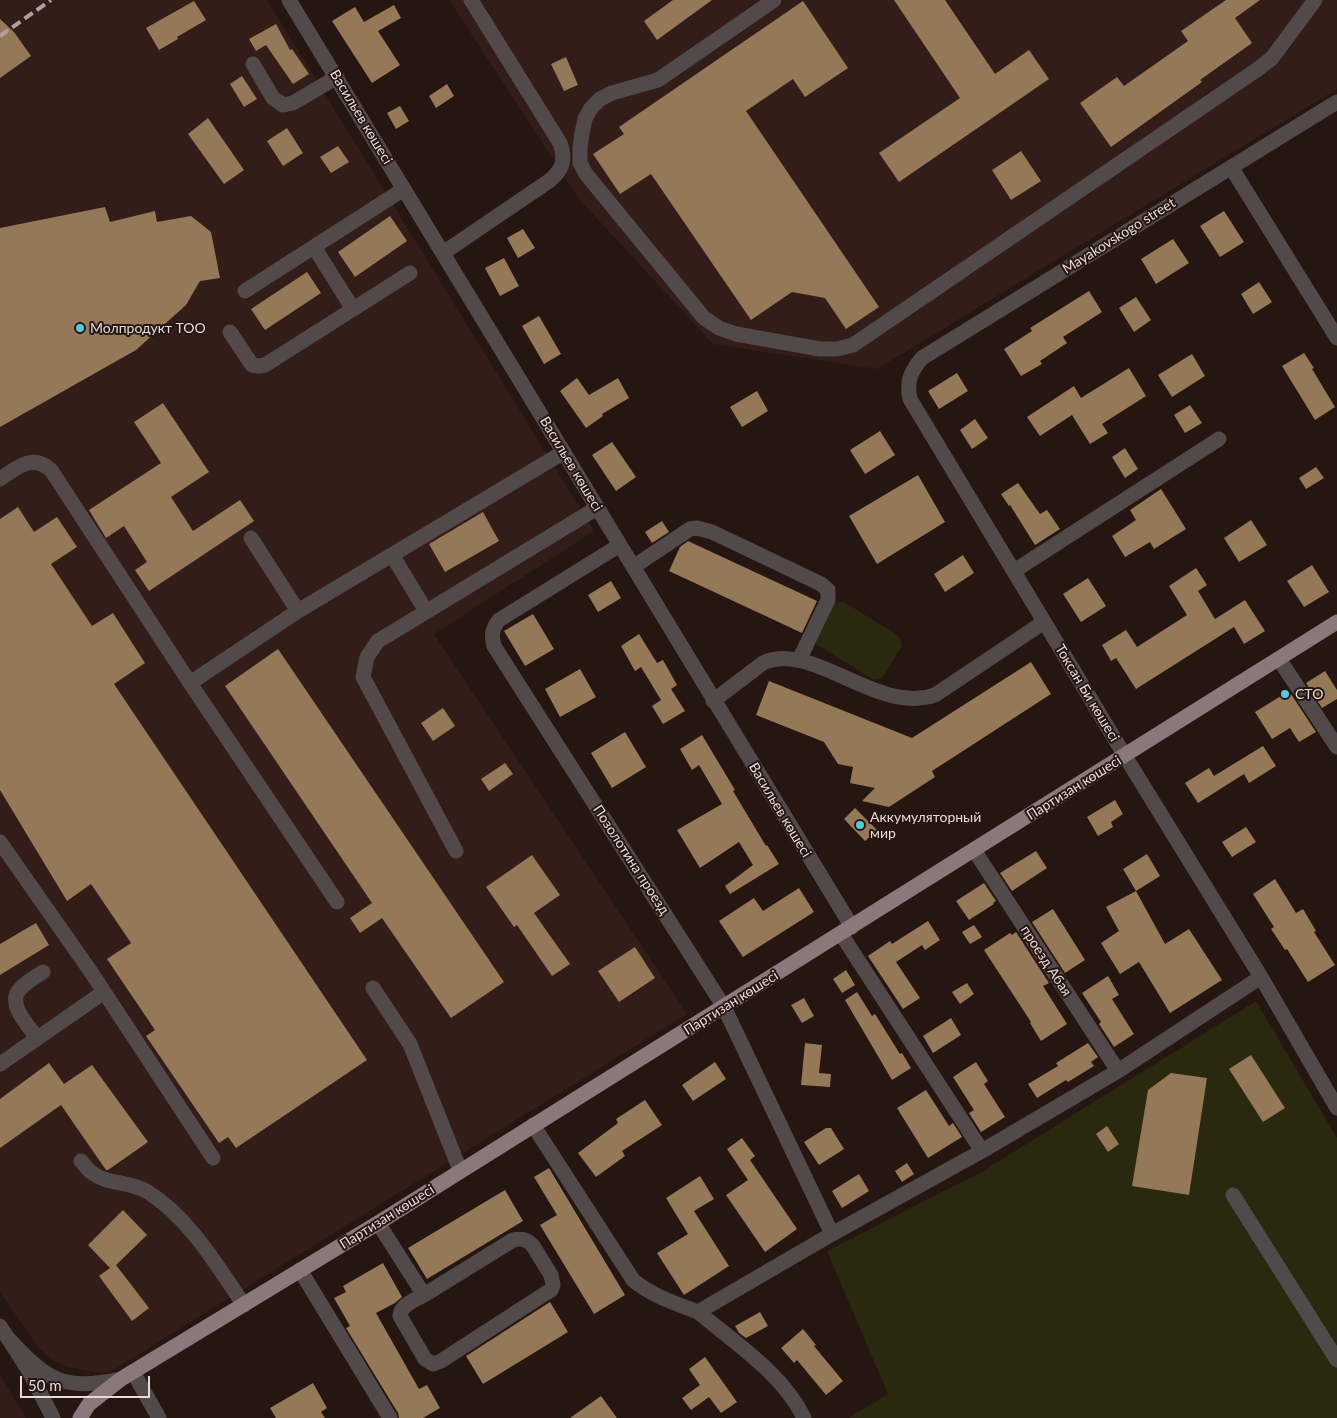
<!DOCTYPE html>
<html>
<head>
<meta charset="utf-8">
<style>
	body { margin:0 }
	#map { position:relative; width:1337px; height:1418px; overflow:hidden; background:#261612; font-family:Lato,sans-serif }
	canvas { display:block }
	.scale { position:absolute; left:20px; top:1376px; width:130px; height:22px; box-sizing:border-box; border:2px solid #e6dbd8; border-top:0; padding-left:6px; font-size:15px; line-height:18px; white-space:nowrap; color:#e6dbd8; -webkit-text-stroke:4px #261612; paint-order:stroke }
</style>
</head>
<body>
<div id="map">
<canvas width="1337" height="1418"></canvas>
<div class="scale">50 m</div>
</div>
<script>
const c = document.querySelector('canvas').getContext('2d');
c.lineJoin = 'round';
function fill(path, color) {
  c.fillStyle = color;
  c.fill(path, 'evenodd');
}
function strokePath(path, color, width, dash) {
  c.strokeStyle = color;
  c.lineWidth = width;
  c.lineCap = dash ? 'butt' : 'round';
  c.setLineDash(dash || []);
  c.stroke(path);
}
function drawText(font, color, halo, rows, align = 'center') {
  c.font = font + ' Lato,sans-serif';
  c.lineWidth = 4;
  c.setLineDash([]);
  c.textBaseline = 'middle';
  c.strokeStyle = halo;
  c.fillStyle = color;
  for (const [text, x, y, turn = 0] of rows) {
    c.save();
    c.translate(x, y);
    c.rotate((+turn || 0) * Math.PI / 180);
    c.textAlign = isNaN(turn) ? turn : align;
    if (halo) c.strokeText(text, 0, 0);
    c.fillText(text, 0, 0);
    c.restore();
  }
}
const built = new Path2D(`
	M0 0H267L594 531 434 634 687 1014 110 1372 97 1373 69 1367 54 1361 38 1347 0 1292Z
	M449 0H1337V89L877 369 713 344 580 200Z
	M0 1375 26 1418H0Z`);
const green = new Path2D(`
	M844 602 899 636 902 646 882 678 874 680 816 644 814 636 835 603Z
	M1256 1001 1337 1138V1418H849L888 1394 827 1251 985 1170Z`);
const building = new Path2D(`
	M673 0H712L657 40 644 21Z
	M894 0H945L995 74 1029 50 1049 79 899 182 879 153 960 98Z
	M1226 0H1260L1235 18 1252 43 1200 80 1202 82 1111 147 1080 103 1117 77 1124 86 1188 41 1181 31Z
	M194 1 206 20 177 37 178 39 159 50 146 28Z
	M803 1 848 68 805 97 793 79 746 111 879 307 846 329 825 298 792 292 751 320 651 174 620 194 593 154 624 134 619 127Z
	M394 5 401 18 378 31 400 65 372 83 332 21 355 7 364 22Z
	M0 19 14 32 31 56 0 78Z
	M276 24 290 50 292 49 309 74 293 84 266 45 256 51 249 39Z
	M566 57 578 85 564 91 551 64Z
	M242 76 257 99 244 107 230 84Z
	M447 84 454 96 436 108 429 96Z
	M400 106 409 121 396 129 387 113Z
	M208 118 244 170 224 184 188 134Z
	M287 128 303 153 283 166 267 141Z
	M338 146 349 162 331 173 320 157Z
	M1021 151 1041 181 1011 200 992 170Z
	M105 207 110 222 155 211 157 222 191 216 211 232 220 278 200 281 186 305 136 350 0 427V228Z
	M1224 211 1244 242 1220 257 1200 226Z
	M390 216 407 241 355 277 338 252Z
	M523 229 535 248 518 258 507 238Z
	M1173 239 1189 263 1156 284 1141 259Z
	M504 258 519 286 500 296 485 268Z
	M307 272 321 293 265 330 251 309Z
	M1259 282 1272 302 1253 314 1241 294Z
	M1089 291 1102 312 1063 337 1067 343 1040 361 1042 364 1021 376 1004 349 1032 331 1030 328Z
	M1136 297 1151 320 1134 332 1119 308Z
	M539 316 561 354 544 364 522 326Z
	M1304 353 1314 368 1312 369 1335 407 1315 420 1282 366Z
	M1192 354 1205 376 1172 397 1158 375Z
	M1129 368 1146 396 1102 424 1108 433 1090 444 1072 415 1040 436 1027 417 1074 386 1081 398Z
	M957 373 968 391 939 409 928 391Z
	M577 378 589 395 618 378 629 398 602 414 603 416 586 428 560 391Z
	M757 391 768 411 742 427 730 407Z
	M163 403 209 472 171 497 193 531 240 500 254 521 149 591 135 570 147 562 124 526 106 538 89 510 161 463 134 422Z
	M1190 405 1202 423 1185 433 1174 415Z
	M975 419 988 438 972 449 960 430Z
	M880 431 895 455 865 474 850 450Z
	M612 442 636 477 616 491 592 455Z
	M1125 448 1138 469 1125 478 1112 457Z
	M1316 467 1324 478 1306 489 1299 478Z
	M918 475 945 522 877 564 849 516Z
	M1018 483 1040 514 1047 510 1060 529 1035 545 1010 505 1009 506 1001 494Z
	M1161 489 1186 529 1154 549 1150 542 1125 557 1112 536 1136 520 1130 510Z
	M18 507 34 532 57 517 77 547 51 564 92 626 113 613 145 663 114 684 367 1060 236 1148 228 1137 219 1143 146 1036 155 1030 107 959 131 943 91 884 67 901 0 790V519Z
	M483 512 499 541 445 572 429 544Z
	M1251 520 1267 545 1239 562 1224 538Z
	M662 521 669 532 652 543 645 532Z
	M688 541 817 601 802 633 669 571 680 547Z
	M963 555 974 573 945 592 934 574Z
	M1312 565 1329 592 1304 607 1287 581Z
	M1196 568 1207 585 1198 591 1215 619 1245 600 1265 631 1244 644 1234 627 1136 689 1116 658 1111 661 1102 645 1126 630 1137 647 1187 615 1169 586Z
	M1088 578 1106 606 1081 622 1063 594Z
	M611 581 621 598 598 612 588 595Z
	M533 614 554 649 525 666 504 631Z
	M639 634 657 663 663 660 677 685 671 689 685 711 663 724 652 706 661 700 641 667 635 671 621 646Z
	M278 649 504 982 451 1018 382 918 360 933 350 918 372 903 225 686Z
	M1031 662 1051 694 932 771 935 777 889 807 862 801 875 788 850 783 853 767 838 764 824 742 756 715 769 681 912 738Z
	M580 669 596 697 560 717 545 689Z
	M1325 671 1337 690V699L1322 708 1306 683Z
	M1289 691 1316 732 1299 742 1290 728 1272 739 1255 712Z
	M443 708 455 726 433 741 421 723Z
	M625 732 646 767 612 788 591 753Z
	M702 735 735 790 733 791 766 846 767 845 779 864 730 894 725 886 753 865 739 842 700 868 677 830 722 804 699 765 692 770 680 749Z
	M1263 746 1276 766 1249 783 1244 774 1198 803 1185 783 1209 768 1214 776Z
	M505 763 513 774 489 791 481 779Z
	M1115 800 1123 814 1111 822 1113 827 1098 836 1087 817Z
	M855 808 877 830 865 841 844 819Z
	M1246 827 1256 842 1232 857 1222 842Z
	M1036 851 1047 868 1012 891 1000 873Z
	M1147 854 1160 876 1136 891 1123 869Z
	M532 855 560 895 534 913 570 964 552 976 517 925 514 927 486 887Z
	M1275 879 1296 913 1303 909 1316 931 1314 932 1335 965 1308 982 1287 949 1285 950 1271 929 1274 927 1253 894Z
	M984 883 996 901 993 903 994 904 969 920 956 901Z
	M799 888 814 912 743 957 719 921 754 898 763 911Z
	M1136 891 1165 944 1189 929 1222 980 1170 1013 1139 962 1120 974 1101 943 1119 931 1106 907Z
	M1053 909 1085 960 1065 973 1032 922Z
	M928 921 940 940 925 950 922 945 896 962 920 998 903 1009 868 956 890 941 892 944Z
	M36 923 49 945 0 975V944Z
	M974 925 982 937 970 944 962 932Z
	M1016 932 1049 983 1043 986 1067 1024 1041 1041 1030 1023 1031 1022 984 950 1010 933 1012 935Z
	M635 947 655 978 619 1002 598 971Z
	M846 970 855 985 842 993 833 979Z
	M1108 976 1119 995 1112 999 1134 1034 1114 1047 1099 1024 1101 1022 1082 993Z
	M967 983 974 994 960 1004 952 992Z
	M857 992 872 1016 875 1014 900 1054 902 1053 911 1068 892 1080 845 1000Z
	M804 998 814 1016 802 1023 791 1005Z
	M951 1018 961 1035 933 1053 923 1036Z
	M805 1043 822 1045 819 1073 831 1074 830 1087 801 1085Z
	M1088 1043 1098 1057 1091 1062 1094 1066 1068 1082 1066 1080 1037 1098 1028 1084 1058 1066 1056 1063Z
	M1251 1055 1285 1108 1263 1122 1229 1069Z
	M715 1062 726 1079 693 1101 682 1085Z
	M976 1062 988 1081 984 1084 1005 1117 981 1132 969 1113 974 1110 953 1077Z
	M49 1063 64 1084 92 1065 148 1142 108 1170H106L61 1105 0 1148V1099Z
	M1171 1073 1207 1078 1189 1195 1132 1186 1148 1090Z
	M926 1090 949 1126 953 1123 962 1137 928 1158 897 1108Z
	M645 1100 662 1125 622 1151 625 1156 596 1177 578 1153 618 1123 616 1119Z
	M1107 1126 1119 1144 1108 1152 1096 1134Z
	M826 1128H831L844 1149 819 1165 804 1142Z
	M742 1138 755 1156 750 1160 797 1229 765 1252 726 1195 748 1180 727 1149Z
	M907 1163 914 1174 902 1182 895 1171Z
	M549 1168 625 1295 594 1314 540 1225 557 1215 534 1177Z
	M859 1174 869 1191 842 1208 832 1191Z
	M700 1176 714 1199 694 1211 729 1266 684 1295 657 1253 688 1234 666 1198Z
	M505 1190 523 1221 427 1279 408 1248Z
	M123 1210 147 1235 116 1265 149 1308 132 1321 99 1276 110 1268 88 1245Z
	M383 1263 402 1297 395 1303 376 1313 419 1389 427 1385 440 1408 423 1418H399L398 1413 346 1328 350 1326 334 1298 346 1292 343 1286Z
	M550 1302 568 1332 483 1384 466 1356Z
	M760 1312 768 1326 746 1338 739 1333 735 1326Z
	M803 1329 816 1345 814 1346 843 1381 826 1395 797 1360 794 1363 781 1348Z
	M705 1357 737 1402 721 1413 709 1397 691 1410 682 1398 700 1385 689 1369Z
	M313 1383 327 1408 321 1412 325 1418H276L270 1408Z
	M601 1396 617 1418H570Z`);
const minor = new Path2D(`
	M289 0 852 927
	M774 0 658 80 612 93 600 99 591 108 585 119 582 133 580 148V163L586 174 704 318 719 328 736 334 820 349H837L853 345 1258 69 1272 58 1315 0
	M253 64 273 98 283 105 293 103 337 77
	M1337 102 922 358C911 371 906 381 910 399L1125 756 1261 977 1337 1108
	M1231 167 1337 338
	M314 247 353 309
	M443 253 549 181C563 170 566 159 560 143L471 0
	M245 291 404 189
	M230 332 252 365 259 366 265 365 410 273
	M0 479C17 468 32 453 51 470L190 683 337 902
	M251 538 298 611
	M620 545 499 620C492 629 491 635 494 646L724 1007 832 1234
	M392 555 426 611
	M633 567 690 529 697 528 712 532 821 584 828 590V600L799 660
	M1014 571 1219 439
	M1279 659 1337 747
	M190 683 298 611 564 452
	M713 701 763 663C812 640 877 715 935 695L1044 622
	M0 842 91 972 213 1158
	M974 850 1118 1071
	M456 851 363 677 367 657 378 641 597 508
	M841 934 982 1151
	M373 988 410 1044 460 1170
	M37 1038C29 1026 6 1004 20 989 26 982 35 977 43 972
	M0 1064 104 992
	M533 1125 633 1280C652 1296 675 1303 698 1312L832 1234 982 1151 1118 1071 1261 977
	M81 1161C84 1164 87 1169 91 1172 107 1185 131 1181 148 1192 190 1219 216 1264 244 1305
	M1233 1195 1337 1360
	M378 1223 424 1295C415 1300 400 1305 400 1316L425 1359 433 1364 441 1361 546 1293 551 1290 553 1285 551 1275 533 1246C527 1239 521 1238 513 1240L424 1295
	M300 1270 390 1418
	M698 1312C734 1342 784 1375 804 1418
	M0 1326 29 1371 53 1418
	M8 1338C48 1381 62 1391 121 1379
	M133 1372 159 1418`);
const major = new Path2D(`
	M80 1418 89 1404 121 1379 378 1223 1337 622`);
const rail = new Path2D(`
	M0 36 51 0`);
const markers = [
	[80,328,5,"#54cadd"],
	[1285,694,5,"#54cadd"],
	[860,825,5,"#54cadd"]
];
const streetNames = [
	["Васильев көшесі",361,117,59],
	["Mayakovskogo street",1119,236,-32],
	["Васильев көшесі",571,464,59],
	["Токсан Би көшесі",1087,693,59],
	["Партизан көшесі",1074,788,-32],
	["Васильев көшесі",780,810,59],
	["Позолотина проезд",631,860,57],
	["проезд Абая",1046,961,57],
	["Партизан көшесі",731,1003,-32],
	["Партизан көшесі",387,1217,-32]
];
const poiNames = [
	["Молпродукт ТОО",90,328],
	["СТО",1295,694],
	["Аккумуляторный",870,817],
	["мир",870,833]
];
fill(built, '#331d18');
fill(green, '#2a280e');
fill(building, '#957857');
strokePath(minor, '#52494b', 15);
strokePath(major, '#89787c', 15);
strokePath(rail, '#ada09d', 4, [10, 5]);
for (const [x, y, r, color] of markers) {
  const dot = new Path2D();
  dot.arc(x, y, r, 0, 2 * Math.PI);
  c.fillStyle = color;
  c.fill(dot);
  strokePath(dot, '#261612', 2);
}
drawText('14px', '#e6dbd8', '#261612', streetNames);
drawText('14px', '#e6dbd8', '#261612', poiNames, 'left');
</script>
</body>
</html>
